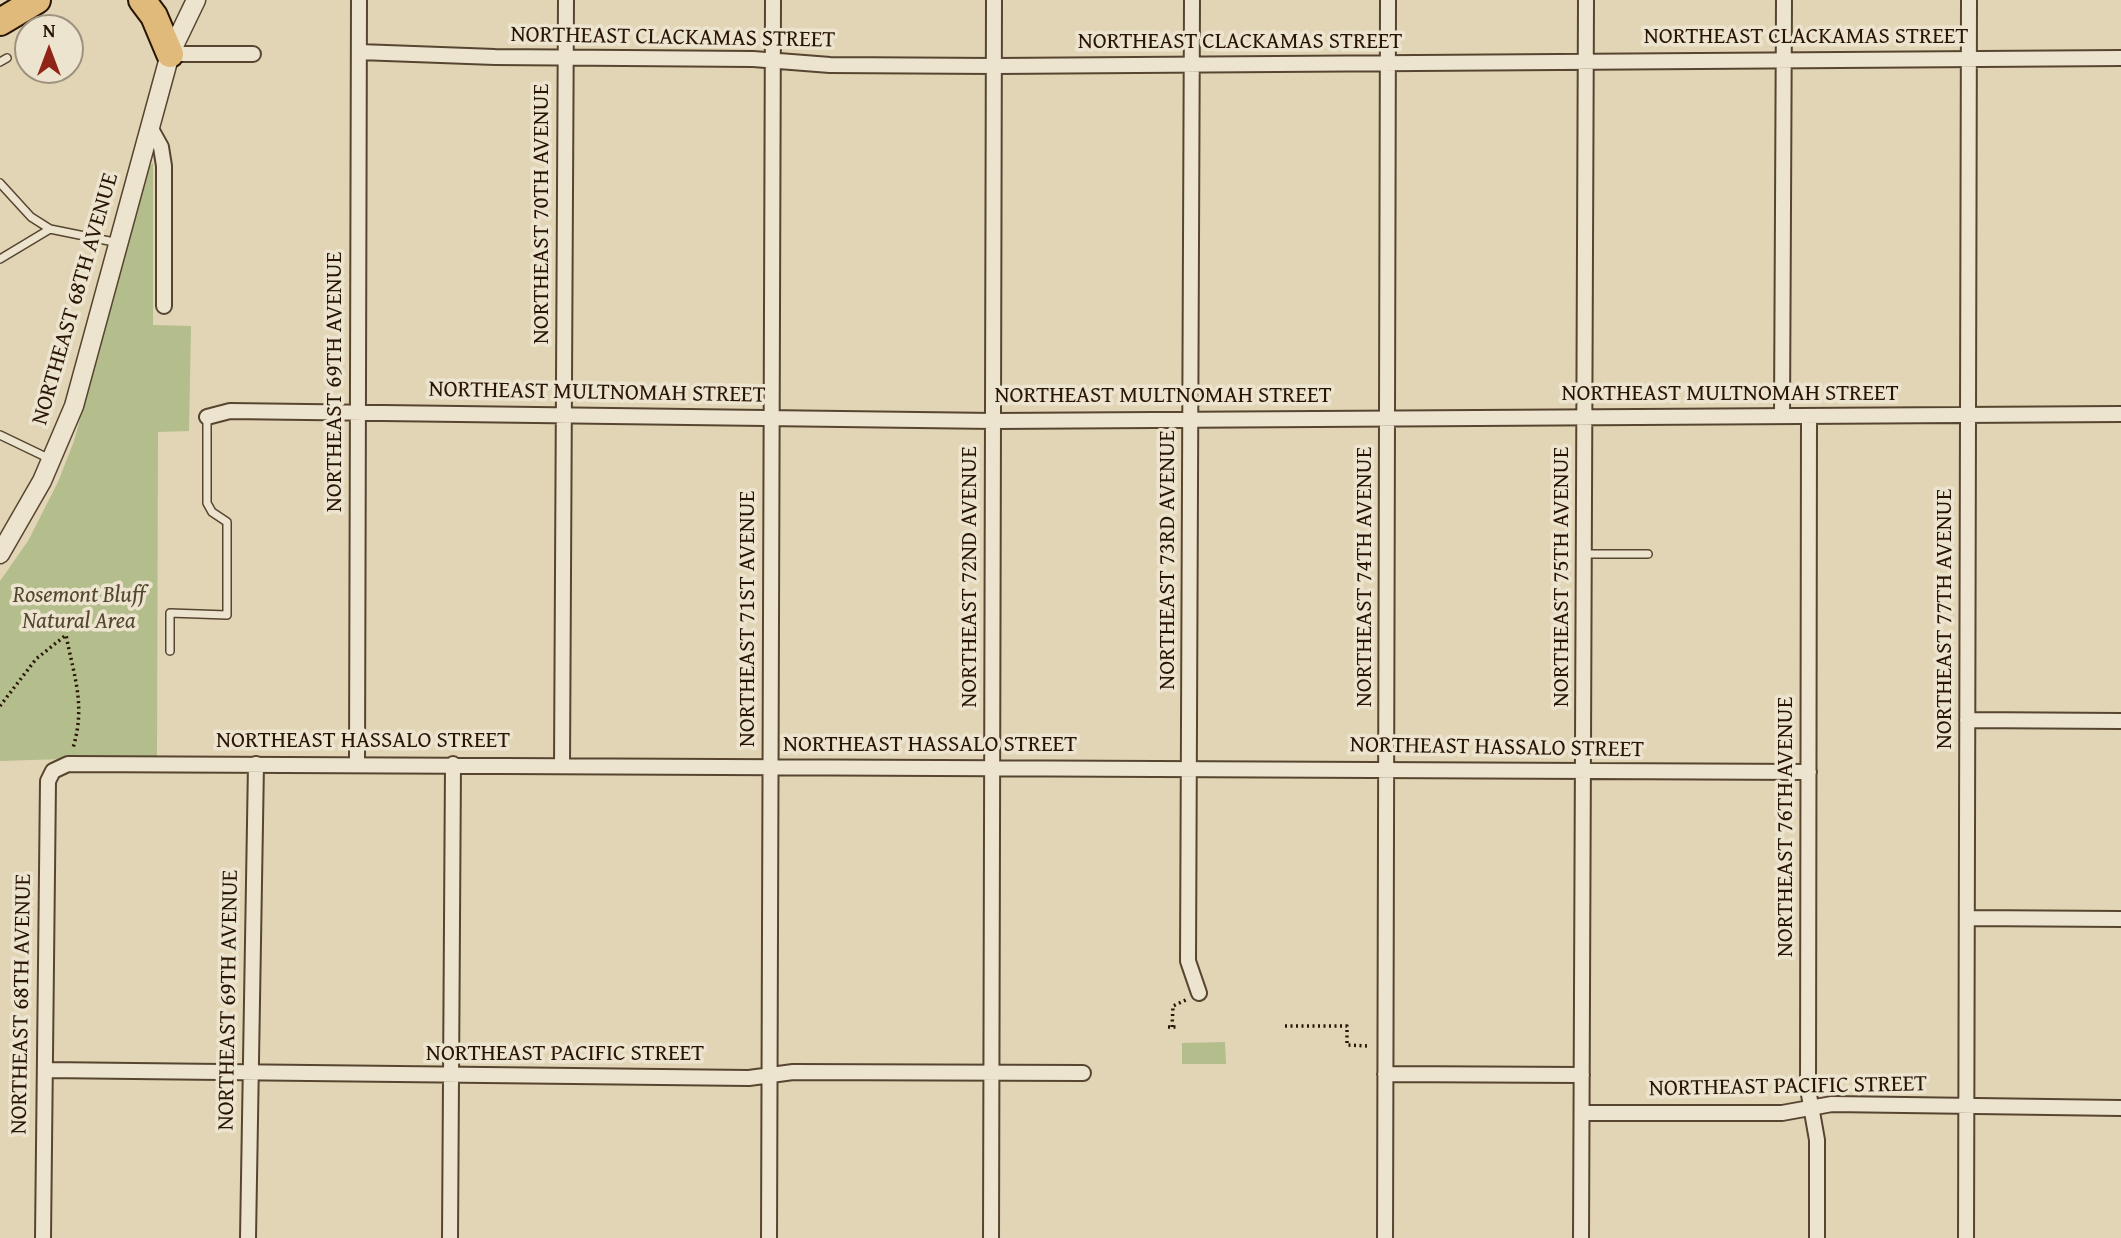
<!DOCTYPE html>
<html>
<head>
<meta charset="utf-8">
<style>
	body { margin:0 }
	#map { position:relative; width:2121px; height:1238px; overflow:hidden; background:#e1d5b5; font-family:"Gentium Book Plus",serif }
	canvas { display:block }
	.north { position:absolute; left:14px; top:14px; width:70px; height:70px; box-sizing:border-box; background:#ece4cf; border:2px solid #9e917e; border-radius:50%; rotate:0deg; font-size:19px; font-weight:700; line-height:28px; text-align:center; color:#291504 }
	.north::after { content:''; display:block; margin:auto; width:24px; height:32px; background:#8f2418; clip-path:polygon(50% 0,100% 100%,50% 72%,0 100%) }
</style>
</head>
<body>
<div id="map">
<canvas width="2121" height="1238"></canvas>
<div class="north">N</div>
</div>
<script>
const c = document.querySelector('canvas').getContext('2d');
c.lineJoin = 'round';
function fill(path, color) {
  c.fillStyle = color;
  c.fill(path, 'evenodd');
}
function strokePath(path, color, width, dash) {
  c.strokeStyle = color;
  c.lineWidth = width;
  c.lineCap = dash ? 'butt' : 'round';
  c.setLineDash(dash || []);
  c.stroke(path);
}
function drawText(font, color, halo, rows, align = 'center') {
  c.font = font + ' "Gentium Book Plus",serif';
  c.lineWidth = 7;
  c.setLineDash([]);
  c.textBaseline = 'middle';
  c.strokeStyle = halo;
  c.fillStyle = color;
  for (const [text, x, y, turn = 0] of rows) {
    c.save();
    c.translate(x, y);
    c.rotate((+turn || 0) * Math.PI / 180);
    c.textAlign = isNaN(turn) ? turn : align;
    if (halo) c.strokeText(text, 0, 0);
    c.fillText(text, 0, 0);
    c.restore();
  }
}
const green = new Path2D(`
	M153 163V325L191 326 189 431 158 432 157 756 0 761V581L28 541 58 482 74 441 148 169Z
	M1225 1042 1226 1064H1182V1043Z`);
const path = new Path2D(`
	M0 706 36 659 66 635C74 677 86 705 73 748
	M1285 1026H1347V1045L1369 1046
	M1168 1027H1179
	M1172 1027 1173 1006 1188 999`);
const service = new Path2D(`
	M0 62 7 58
	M0 183 31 217 50 229 119 243
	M0 259 50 229
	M0 435 50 459
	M1585 554H1648
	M170 651V613L227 615V522L212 512 207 503V417`);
const minor = new Path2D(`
	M1192 0 1188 961 1199 993
	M359 52 495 57 753 59 830 65 995 66 2121 58
	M170 54H253
	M151 129 161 147 164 166V306
	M1782 416 1784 0
	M1809 416 1808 1089 1817 1140V1238
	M207 417 230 411 994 421 2121 414
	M1967 720 2121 721
	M357 764 359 0
	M562 765 566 0
	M1967 918 2121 919
	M46 1070 749 1078 793 1072 1083 1073
	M1385 1074 1582 1075
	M1582 1113H1782L1832 1104 2121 1108
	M43 1238 48 781 53 771 68 764 1809 772
	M248 1238 256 764
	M450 1238 453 764
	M769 1238 773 0
	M991 1238 994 0
	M1385 1238 1388 0
	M1581 1238 1586 0
	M1966 1238 1969 0`);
const tertiary = new Path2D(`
	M0 554 42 481 74 406 170 54 196 0`);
const motorway = new Path2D(`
	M142 0 154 16 170 54
	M0 22 37 0`);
const streetNames = [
	["NORTHEAST CLACKAMAS STREET",1806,37],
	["NORTHEAST CLACKAMAS STREET",673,38,1],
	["NORTHEAST CLACKAMAS STREET",1240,42],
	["NORTHEAST 70TH AVENUE",542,214,-90],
	["NORTHEAST 68TH AVENUE",76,299,-74],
	["NORTHEAST 69TH AVENUE",335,382,-90],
	["NORTHEAST MULTNOMAH STREET",597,393,1],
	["NORTHEAST MULTNOMAH STREET",1730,394],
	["NORTHEAST MULTNOMAH STREET",1163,396],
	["NORTHEAST 73RD AVENUE",1168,560,-90],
	["NORTHEAST 72ND AVENUE",970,577,-90],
	["NORTHEAST 74TH AVENUE",1365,577,-90],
	["NORTHEAST 75TH AVENUE",1562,577,-90],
	["NORTHEAST 71ST AVENUE",748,619,-90],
	["NORTHEAST 77TH AVENUE",1945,619,-90],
	["NORTHEAST HASSALO STREET",363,741],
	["NORTHEAST HASSALO STREET",930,745],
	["NORTHEAST HASSALO STREET",1497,748,1],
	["NORTHEAST 76TH AVENUE",1786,827,-90],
	["NORTHEAST 69TH AVENUE",229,1000,-89],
	["NORTHEAST 68TH AVENUE",22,1004,-89],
	["NORTHEAST PACIFIC STREET",565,1054],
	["NORTHEAST PACIFIC STREET",1788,1087,-1]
];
const parkNames = [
	["Rosemont Bluff",79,596],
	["Natural Area",79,622]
];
fill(green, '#b4bd8c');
strokePath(service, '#574530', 10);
strokePath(minor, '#574530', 18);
strokePath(tertiary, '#574530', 21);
strokePath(motorway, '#291504', 30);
strokePath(path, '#291504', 3.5, [2, 3.5]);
strokePath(service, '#ece4cf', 7);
strokePath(minor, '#ece4cf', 14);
strokePath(tertiary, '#ece4cf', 18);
strokePath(motorway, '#e0ba7a', 26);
drawText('23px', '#291504', '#ece4cf', streetNames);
drawText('italic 23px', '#53472d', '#ece4cf', parkNames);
</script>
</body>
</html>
